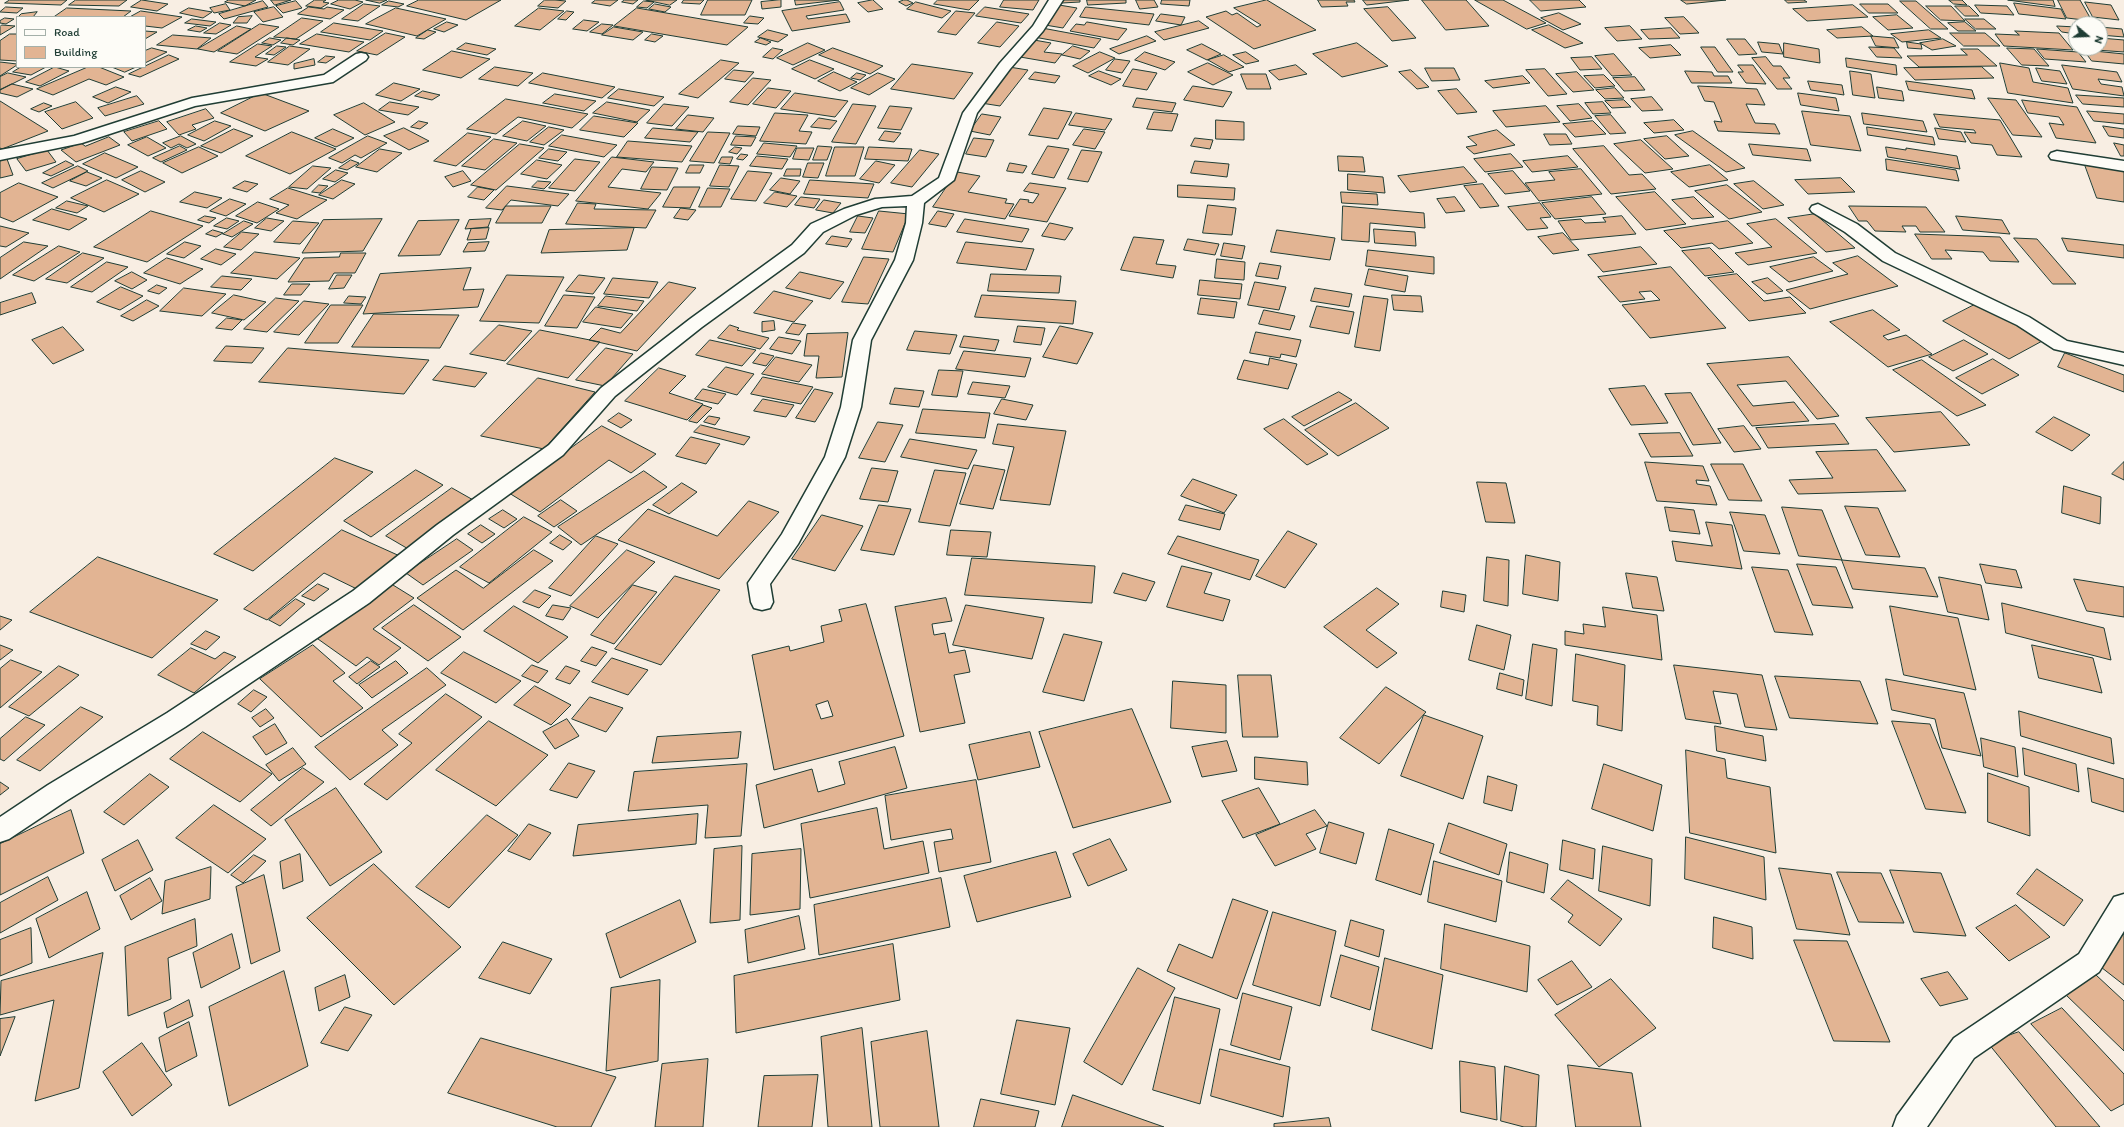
<!DOCTYPE html>
<html>
<head>
<meta charset="utf-8">
<style>
	body { margin:0 }
	#map { position:relative; width:2124px; height:1127px; overflow:hidden; background:#f8eee3; font-family:Itim,sans-serif }
	canvas { display:block }
	.legend { position:absolute; left:16px; top:16px; width:130px; height:52px; box-sizing:border-box; background:#fdfcf7; border:1px solid #a4b0a9; margin:0; padding:5px 7px; list-style:none; font-size:12px; color:#1f3d34 }
	.legend li { display:flex; align-items:center; gap:8px; height:20px }
	.legend b { width:20px; border:1px solid #a4b0a9 }
	.north { position:absolute; left:2068px; top:16px; width:40px; height:40px; box-sizing:border-box; background:#fdfcf7; border:1px solid #a4b0a9; border-radius:50%; rotate:109deg; font-size:11px; font-weight:700; line-height:16px; text-align:center; color:#1f3d34 }
	.north::after { content:''; display:block; margin:auto; width:14px; height:18px; background:#1f3d34; clip-path:polygon(50% 0,100% 100%,50% 72%,0 100%) }
</style>
</head>
<body>
<div id="map">
<canvas width="2124" height="1127"></canvas>
<ul class="legend">
<li><b style="height:5px;background:#fdfcf7"></b>Road</li>
<li><b style="height:11px;background:#e2b493"></b>Building</li>
</ul>
<div class="north">N</div>
</div>
<script>
const c = document.querySelector('canvas').getContext('2d');
c.lineJoin = 'round';
function fill(path, color) {
  c.fillStyle = color;
  c.fill(path, 'evenodd');
}
function strokePath(path, color, width, dash) {
  c.strokeStyle = color;
  c.lineWidth = width;
  c.lineCap = dash ? 'butt' : 'round';
  c.setLineDash(dash || []);
  c.stroke(path);
}
const building = new Path2D(`
	M10 0H67L61 5 5 3Z
	M76 0H127L119 6 69 5Z
	M142 0 168 4 157 11 131 7Z
	M229 0H256L245 6 225 2Z
	M271 0H291L275 5Z
	M315 0H326L323 2 329 3 321 8 306 6Z
	M339 0H355L363 2 350 9 331 4Z
	M366 0H387L380 3Z
	M419 0H501L466 20 407 6Z
	M545 0H555L566 1 558 8 538 6Z
	M596 0H618L610 6 592 3Z
	M625 0H638L633 4 622 2Z
	M646 0H677L670 5Z
	M684 0H704L700 4 682 3Z
	M708 0H752L745 15H701Z
	M781 0V7L762 9 761 2Z
	M795 0H839L796 5Z
	M873 0 883 9 868 12 858 3Z
	M904 0H907L913 3 906 6 899 2Z
	M938 0H979L969 10 934 4Z
	M1004 0H1039L1033 10 1000 7Z
	M1062 0H1080V2L1062 3Z
	M1087 0H1126V3L1088 5Z
	M1136 0H1154L1158 7 1140 9Z
	M1162 0H1190L1189 6 1161 4Z
	M1267 0 1316 30 1254 49 1206 17 1226 11 1232 15 1237 13 1257 27 1261 25 1234 8Z
	M1318 0H1354L1355 2H1346L1348 6 1322 7Z
	M1363 0H1409L1367 5Z
	M1422 0H1466L1489 26 1446 30Z
	M1475 0H1503L1546 23 1527 29Z
	M1530 0H1579L1586 7 1541 11Z
	M1681 0H1726L1687 4Z
	M1785 0H1804L1807 2 1788 3Z
	M1949 0H1962L1967 5 1954 4Z
	M2008 0H2053L2055 6Z
	M2058 0H2080L2092 21 2067 18Z
	M263 1 268 7 224 19 219 14Z
	M296 1 302 8 283 13 276 6Z
	M389 1 404 4 398 7 382 5Z
	M644 1 654 2 647 8 637 7Z
	M1900 1H1916L1948 29H1931Z
	M840 2 844 10 806 16 808 19 846 14 850 22 792 31 782 11Z
	M916 2 951 11 942 18 907 9Z
	M2085 2 2111 5 2119 20 2093 17Z
	M2014 3 2061 9 2066 19 2019 14Z
	M226 4 230 10 214 13 210 8Z
	M364 4 380 6 358 21 342 19Z
	M655 4 671 7 665 12 649 9Z
	M1860 4H1888L1898 13H1869Z
	M1059 5 1077 8 1063 28 1045 25Z
	M1853 5 1868 17 1807 21 1793 9Z
	M1975 5 2007 6 2014 15 1981 13Z
	M1926 6H1951L1965 21 1941 20Z
	M1955 6H1969L1979 16H1965Z
	M6 7 23 8 17 13 0 12Z
	M274 7 283 17 263 22 254 12Z
	M309 7 324 9 327 7 344 10 330 19 298 14Z
	M985 7 1029 14 1021 23 976 16Z
	M1086 7 1154 14 1149 25 1080 17Z
	M1388 7 1416 38 1392 41 1364 9Z
	M67 8 131 11 123 17H54Z
	M189 8 212 12 203 18 180 13Z
	M396 8 446 19 417 36 366 24Z
	M539 8 564 11 540 30 515 26Z
	M637 8 748 27 727 45 614 26Z
	M141 11 182 17 162 28 145 26V17H130Z
	M567 11 574 12 566 20 558 19Z
	M956 11 975 13 956 35 938 32Z
	M37 12 33 17H18L21 14Z
	M1559 13 1581 24 1563 30 1541 18Z
	M1161 14 1185 17 1181 25 1156 21Z
	M1897 15 1913 28 1888 30 1873 17Z
	M252 16 247 23H233L238 17Z
	M750 16 764 18 758 24 744 23Z
	M1684 17 1699 33 1680 34 1665 18Z
	M5 18 14 19 6 24 0 23V21Z
	M302 18 323 21 296 39 274 37Z
	M192 19 216 22 210 26 185 23Z
	M1965 19H1984L1996 29H1976Z
	M584 20 599 22 587 31 573 29Z
	M1199 21 1209 28 1164 40 1155 32Z
	M447 22 458 25 444 32 434 29Z
	M997 22 1019 26 1000 47 978 43Z
	M1087 22 1127 29 1118 40 1070 31 1076 24 1084 25Z
	M1965 22 1976 31H1958L1948 23Z
	M220 23 231 25 216 34 204 33Z
	M334 23 383 31 370 40 321 32Z
	M260 24 279 27 237 54 218 51Z
	M602 24 613 25 602 34 590 32Z
	M2 25 15 26 0 35V27Z
	M1549 25 1583 43 1565 48 1532 30Z
	M196 26 207 28 200 32 188 30Z
	M237 26 251 29 214 52 198 49Z
	M1630 26 1642 39 1617 41 1605 28Z
	M2057 26 2076 27V34L2062 32Z
	M614 27 643 32 633 40 602 35Z
	M1862 27 1873 36 1837 38 1827 30Z
	M2100 27 2122 29 2124 37 2100 35Z
	M1042 28 1101 39 1094 48 1034 37Z
	M1671 28 1680 38 1649 39 1641 30Z
	M428 30 436 32 424 39 416 38Z
	M768 30 788 35 778 42 758 37Z
	M1929 30 1941 38 1902 42 1891 34Z
	M145 31 157 32 145 39Z
	M2015 31 2059 33 2073 50 2004 46 1995 34 2019 35Z
	M386 33 405 37 377 55 357 51Z
	M1950 33H1985L2000 46H1964Z
	M10 34H17V61L0 60V41Z
	M317 34 364 42 349 52 300 44Z
	M652 34 663 36 655 42 645 40Z
	M173 35 211 38 197 49 157 45Z
	M1147 36 1156 41 1119 54 1110 49Z
	M1871 36 1894 38 1899 48 1876 46Z
	M270 38 281 40 273 45 262 43Z
	M287 38 300 40 293 45 281 43Z
	M761 38 771 42 766 45 755 42Z
	M2100 38 2124 40V52L2096 50 2095 48H2100Z
	M1727 39H1745L1757 54 1739 55Z
	M1943 39 1956 46 1932 50 1920 43Z
	M1034 40 1051 43 1044 52 1062 54 1055 63 1020 57Z
	M1758 42 1779 44 1783 54 1762 52Z
	M1907 42 1921 44 1922 49 1908 48Z
	M466 43 496 49 487 55 457 49Z
	M808 43 825 50 793 65 777 58Z
	M1357 43 1388 66 1342 77 1313 54Z
	M1784 43 1819 49 1820 63 1784 57Z
	M258 44 272 46 255 57 268 59 256 66 230 62Z
	M1202 44 1221 54 1207 60 1187 50Z
	M1671 45 1681 55 1650 58 1639 48Z
	M277 46 286 47 274 55 266 54Z
	M290 46 310 49 288 65 268 62Z
	M1073 46 1090 51 1080 59 1062 55Z
	M1701 47H1715L1733 72H1718Z
	M1869 47 1894 48 1902 58 1877 57Z
	M152 48 167 52 145 63V51Z
	M773 48 783 50 773 59 763 57Z
	M833 48 883 66 870 74 819 55Z
	M2007 48 2034 49 2049 66 2022 65Z
	M1961 49H1978L1997 66 1919 67 1907 56 1967 55Z
	M2037 49 2078 52 2086 62 2045 59Z
	M2084 50 2124 54V64L2092 61Z
	M452 51 490 59 461 78 423 70Z
	M1100 52 1115 58 1088 73 1073 66Z
	M1145 52 1175 62 1165 70 1135 60Z
	M1246 52 1259 61 1246 64 1233 55Z
	M1614 54 1632 75 1612 76 1595 56Z
	M169 55 179 59 140 77 129 74Z
	M1224 55 1244 67 1229 72 1208 60Z
	M326 56 335 57 326 63 318 62Z
	M1592 57 1602 69 1580 70 1571 58Z
	M1766 57 1773 66H1781L1790 78H1783L1792 89H1777L1752 58Z
	M1846 58 1896 65 1897 75 1847 67Z
	M314 59 315 65 294 69V64Z
	M1115 59 1130 61 1122 73 1106 70Z
	M721 60 739 63 698 98 679 94Z
	M810 60 834 69 815 79 792 69Z
	M0 62 17 64V65L0 76Z
	M1208 63 1233 75 1213 85 1188 72Z
	M2000 63 2029 68 2033 82 2068 88 2073 103 2008 93Z
	M912 64 973 73 954 99 891 89Z
	M1296 65 1307 74 1279 80 1269 71Z
	M1738 65H1753L1766 84 1746 83 1738 72H1743Z
	M2062 65 2117 72 2122 82 2098 79 2101 84 2122 87 2124 96 2073 89Z
	M21 67H46L31 75 13 72Z
	M55 67 69 71 40 86 26 82Z
	M88 67H99L124 77 106 85 89 79 53 95 37 89Z
	M112 67H136L125 72Z
	M495 67 533 73 518 86 479 79Z
	M1009 67 1028 70 1000 106 981 103Z
	M1982 67 1994 78 1915 80 1904 68Z
	M1425 68H1454L1460 80 1432 81Z
	M2036 68 2060 71 2067 84 2042 81Z
	M1133 69 1157 73 1147 90 1123 86Z
	M1545 69 1567 94 1548 96 1526 70Z
	M734 70 754 72 745 82 725 79Z
	M1411 70 1429 87 1417 89 1399 72Z
	M1099 71 1121 79 1111 85 1089 76Z
	M1685 71 1712 72 1714 76H1728L1732 83H1692Z
	M1850 71 1871 74 1875 98 1853 95Z
	M834 72 857 82 840 91 818 81Z
	M1035 72 1060 76 1055 83 1029 79Z
	M1577 72 1594 90 1573 92 1556 74Z
	M8 73 26 77 0 90V77Z
	M543 73 615 87 602 98 529 83Z
	M857 73 866 75 860 80 851 78Z
	M878 73 895 79 869 95 851 88Z
	M1241 74H1266L1271 89H1247Z
	M1604 75 1615 86 1595 88 1584 76Z
	M1523 76 1530 83 1493 88 1485 81Z
	M1635 77 1645 90 1624 91 1613 78Z
	M753 78 771 80 748 105 730 102Z
	M1808 81 1842 85 1844 95 1811 90Z
	M1906 81 1972 90 1975 99 1909 90Z
	M394 83 420 89 401 101 376 95Z
	M12 84 33 89 17 97 0 93V90Z
	M1193 86 1232 92 1223 107 1184 100Z
	M1698 86 1757 89 1765 105 1746 104 1755 123 1775 124 1780 134 1718 131 1714 121 1722 122 1714 102 1705 101Z
	M116 87 131 92 108 103 93 97Z
	M1877 87 1902 91 1904 101 1879 98Z
	M768 88 791 91 776 108 753 104Z
	M1615 88 1624 98 1605 99 1596 90Z
	M619 89 664 97 654 106 608 98Z
	M1457 89 1477 112 1457 114 1438 91Z
	M423 91 440 95 432 100 415 96Z
	M261 93 309 111 265 131 221 113Z
	M795 93 848 101 835 117 781 109Z
	M1798 93 1836 98 1839 111 1801 105Z
	M555 94 596 101 584 111 543 103Z
	M2076 95 2124 98V107L2083 104Z
	M137 96 144 104 105 116 98 108Z
	M1652 97 1663 110 1642 111 1631 99Z
	M1137 98 1176 103 1172 112 1133 107Z
	M1988 98 2016 100 2042 137 2013 135Z
	M506 99 588 114 572 128 518 117 496 134 467 129Z
	M1624 100 1631 107 1612 108 1605 101Z
	M2022 100 2077 107 2096 143 2056 138 2049 123 2064 125 2059 117 2028 113Z
	M0 101 48 131 2 149 0 148Z
	M76 102 93 118 62 129 45 112Z
	M390 102 419 107 408 115 379 110Z
	M607 102 650 110 637 122 593 113Z
	M1603 102 1611 113 1593 114 1585 103Z
	M44 103 52 106 39 112 31 109Z
	M364 103 395 122 365 135 334 115Z
	M664 104 689 107 672 126 647 123Z
	M853 104 876 106 856 144 832 142Z
	M1579 104 1592 118 1570 121 1557 106Z
	M890 106 912 108 901 130 878 128Z
	M1546 106 1560 122 1506 127 1493 111Z
	M1044 108 1072 112 1058 139 1029 135Z
	M206 109 214 118 192 125 196 129 179 135 167 122Z
	M1802 111 1850 116 1861 151 1811 145Z
	M2087 111 2124 114V124L2094 121Z
	M1154 112 1178 114 1172 131 1147 129Z
	M775 113 808 115 799 131 812 132 806 144 760 141Z
	M1076 113 1112 119 1105 130 1069 125Z
	M1862 113 1923 121 1927 132 1864 124Z
	M982 114 1001 117 990 135 970 131Z
	M1934 114 2000 120 2022 157 1997 155 1992 145 1971 143 1964 132 1976 133 1974 130 1940 127Z
	M688 115 714 118 703 132 676 129Z
	M1611 115 1626 133 1610 134 1595 116Z
	M594 116 638 123 624 137 580 130Z
	M819 118 837 121 830 129 811 127Z
	M1216 120 1244 122V140L1216 139Z
	M1674 120 1684 130 1654 133 1644 123Z
	M159 121 167 129 132 141 124 132Z
	M215 121 231 126 204 141 188 135Z
	M419 121 428 123 420 129 411 127Z
	M523 121 546 126 527 141 503 136Z
	M1593 121 1606 134 1575 137 1563 124Z
	M738 126 760 127 756 136 733 134Z
	M2103 126 2124 129V138L2109 136Z
	M549 127 564 130 544 145 530 142Z
	M1867 127 1933 137 1935 145 1868 135Z
	M404 128 429 141 409 150 384 136Z
	M653 128 698 132 690 142 645 138Z
	M1935 128 1961 132 1966 142 1939 139Z
	M234 129 253 136 221 153 201 146Z
	M333 129 354 138 336 147 315 138Z
	M1084 129 1105 132 1095 149 1073 145Z
	M1497 130 1515 145 1474 154 1466 147 1477 145 1468 137Z
	M885 131 901 133 894 142 879 140Z
	M1693 131 1745 168 1726 172 1675 135Z
	M292 132 336 149 290 174 246 156Z
	M708 132 730 133 714 163 690 161Z
	M468 133 491 137 456 166 434 161Z
	M1544 134H1566L1572 144 1550 145Z
	M562 135 617 145 604 157 549 146Z
	M181 136 196 144 187 148 179 144 171 148 163 143Z
	M368 136 387 143 361 158 355 155 342 163 329 158Z
	M736 136 756 137 751 146 731 145Z
	M1667 136 1689 156 1665 159 1644 139Z
	M109 137 120 145 76 162 61 150 81 143 85 146Z
	M147 137 166 148 148 156 128 145Z
	M974 138 994 140 986 157 966 154Z
	M1195 138 1213 140 1210 149 1191 146Z
	M494 139 517 143 485 170 462 166Z
	M1641 140 1673 169 1645 173 1614 144Z
	M628 141 692 146 682 162 617 157Z
	M764 143 797 146 790 157 757 154Z
	M2114 143 2124 145V156H2121Z
	M520 144 544 148 496 190 471 185Z
	M1749 144 1807 149 1811 161 1753 155Z
	M180 146 187 150 161 162 153 158Z
	M818 146 832 147 827 160H813Z
	M1048 146 1069 149 1054 178 1032 174Z
	M1604 146 1629 175 1642 174 1656 189 1611 194 1573 149Z
	M199 147 218 156 182 173 163 163Z
	M735 147 742 148 737 154 729 152Z
	M835 147H864L855 176H826Z
	M869 147 912 149 908 161 865 159Z
	M1886 147 1906 150V148L1957 156 1960 169 1888 157Z
	M797 148H814L809 160 793 159Z
	M380 149 402 153 377 172 356 167Z
	M549 149 567 152 558 161 539 158Z
	M47 150 56 162 26 171 17 159Z
	M920 150 939 154 912 187 891 183Z
	M1082 150 1102 152 1088 182 1068 179Z
	M105 153 138 167 116 178 83 164Z
	M741 154 748 155 743 160 737 159Z
	M1511 154 1523 167 1485 172 1474 159Z
	M757 156 788 159 782 169 750 166Z
	M1338 156 1363 157 1365 172 1339 171Z
	M1568 156 1578 167 1532 172 1523 161Z
	M612 157 654 162 646 172 622 169 608 187 661 193 648 209 576 201Z
	M722 157H733L730 164 719 163Z
	M7 159 13 175 0 178V161Z
	M575 159 600 162 575 191 549 188Z
	M1886 159 1956 170 1959 181 1887 170Z
	M351 160 359 163 347 170 339 168Z
	M537 160 562 165 547 179 521 174Z
	M66 161 74 165 51 176 43 173Z
	M876 161 895 165 879 183 860 179Z
	M1195 161 1229 164 1227 177 1191 173Z
	M808 163H824L818 178 803 177Z
	M1010 163 1027 166 1023 173 1007 171Z
	M690 165H704L700 173H686Z
	M720 165 739 166 729 187 710 186Z
	M1710 165 1728 180 1689 187 1671 172Z
	M2085 165 2124 171V202L2097 198Z
	M78 166 88 171 53 188 42 183Z
	M313 166 331 168 307 189 289 187Z
	M652 167 678 168 667 190 641 189Z
	M1464 167 1477 182 1410 192 1398 176Z
	M787 169H801L800 176H784Z
	M1581 169 1602 194 1539 201 1525 183 1555 180 1549 172Z
	M336 170 348 173 335 182 323 179Z
	M141 171 165 182 145 192 122 180Z
	M463 171 471 181 453 187 445 177Z
	M748 171 772 173 756 201 731 199Z
	M1513 171 1530 191 1505 194 1488 174Z
	M87 172 102 178 86 186 70 181Z
	M957 172 980 176 968 192 1007 199 1005 203 1014 204 1005 219 933 207Z
	M1348 174 1383 177 1385 193 1348 190Z
	M781 178 800 181 790 194 770 190Z
	M1841 178 1855 192 1808 194 1795 180Z
	M107 180 139 194 104 212 71 198Z
	M342 180 355 184 333 199 319 195Z
	M810 180 874 184 868 198 804 194Z
	M245 181 258 184 247 192 233 188Z
	M538 181 551 182 544 189 532 187Z
	M1754 181 1784 205 1763 209 1734 184Z
	M19 183 58 197 13 222 0 217V193Z
	M1030 183 1066 188 1047 222 1009 216 1020 199 1029 200 1028 202 1033 203 1039 194 1024 191Z
	M1483 184 1499 206 1480 208 1464 186Z
	M319 185 328 186 320 193 312 192Z
	M1178 185 1235 188 1234 200 1178 197Z
	M1727 185 1762 212 1729 219 1695 191Z
	M507 186 569 194 558 206 511 200 502 210 486 208Z
	M478 187 494 190 484 200 468 197Z
	M674 187H700L690 208 663 207Z
	M288 188 327 200 297 219 276 213 289 205 270 199Z
	M708 188 730 189 721 207H699Z
	M195 192 222 198 207 208 180 202Z
	M775 192 797 196 787 207 764 203Z
	M1341 192 1377 194 1378 205 1342 203Z
	M1655 192 1686 224 1646 230 1616 197Z
	M801 197 820 199 814 208 795 205Z
	M1455 197 1465 211 1446 213 1437 199Z
	M1592 197 1606 214 1555 219 1542 203Z
	M1694 197 1714 217 1692 219 1672 200Z
	M230 199 246 204 226 216 210 211Z
	M824 200 841 203 833 213 816 210Z
	M67 201 88 206 77 213 56 208Z
	M258 202 279 209 257 223 236 216Z
	M578 203 596 204 594 209 656 210 646 228 566 224Z
	M1540 203 1551 217 1540 218 1548 228 1527 230 1508 207Z
	M1208 205 1236 208 1232 235 1203 233Z
	M506 206H551L542 223H496Z
	M1343 206 1424 213 1425 228 1370 223 1369 242 1342 240Z
	M1849 206 1926 207 1945 232H1920L1916 226H1902L1906 232 1875 231 1867 221H1859Z
	M681 208 696 210 688 220 674 218Z
	M52 209 87 219 69 230 33 220Z
	M151 211 203 226 147 262 94 247Z
	M879 211 909 214 893 252 862 249Z
	M938 211 954 214 946 227 929 224Z
	M1815 214 1855 248 1826 252 1788 218Z
	M205 216 216 218 209 223 198 220Z
	M858 216 873 218 865 233 850 232Z
	M1622 216 1636 234 1571 240 1558 221 1581 219 1585 223 1606 222 1603 218Z
	M1956 216 2002 220 2010 234 1963 230Z
	M227 218 239 221 227 229 214 226Z
	M267 218 284 221 271 231 255 228Z
	M382 219 363 251 302 253 323 220Z
	M491 219 488 227 465 229 469 220Z
	M965 219 1029 229 1022 242 957 232Z
	M1776 219 1817 253 1748 265 1735 253 1772 247 1747 224Z
	M459 220 440 255 398 256 418 221Z
	M244 221 253 224 232 237 223 234Z
	M293 221 319 223 300 244 274 242Z
	M1728 221 1753 243 1719 249 1712 243 1681 248 1664 231Z
	M1050 223 1073 228 1065 240 1042 236Z
	M0 226 29 233 6 247 0 246Z
	M489 228 486 239 467 240 471 229Z
	M634 228 627 250 541 253 549 230Z
	M1374 229 1415 232 1416 246 1375 243Z
	M213 230 223 233 216 237 206 234Z
	M1277 230 1335 238 1330 260 1271 252Z
	M242 232 259 234 241 250 224 247Z
	M1563 233 1579 250 1553 254 1538 237Z
	M1915 234 2000 237 2019 262 1990 261 1983 252 1945 250 1952 259H1932Z
	M832 236 852 239 847 247 826 244Z
	M1134 237 1164 240 1156 264 1176 266 1173 278 1121 270Z
	M2014 238 2037 239 2076 284H2053Z
	M2062 238 2124 245V258L2068 251Z
	M1188 239 1219 244 1215 255 1184 250Z
	M24 242 48 246 0 279V258Z
	M185 242 201 246 184 258 167 254Z
	M489 242 485 251 463 252 468 243Z
	M966 242 1034 249 1026 270 957 263Z
	M1224 243 1245 246 1242 259 1221 256Z
	M59 246 80 252 34 281 13 275Z
	M1641 247 1657 264 1603 272 1588 255Z
	M1710 248 1734 272 1705 276 1682 251Z
	M216 249 236 254 221 265 201 259Z
	M1368 250 1434 257V274L1366 266Z
	M255 252 300 258 277 279 231 273Z
	M83 253 104 258 67 283 46 279Z
	M341 253H366L355 273H334L329 281 288 282 304 258 339 257Z
	M1858 256 1898 286 1810 309 1786 290 1848 274 1833 263Z
	M864 257 889 259 868 304 842 302Z
	M1814 257 1833 271 1789 282 1770 267Z
	M167 258 203 269 180 284 144 273Z
	M1217 259 1245 262 1244 280 1215 278Z
	M107 262 128 267 92 292 71 287Z
	M1260 263 1281 266 1278 279 1256 276Z
	M1671 267 1726 328 1650 338 1622 305 1660 300 1651 291 1639 292 1645 299 1620 302 1598 277Z
	M471 268 463 290 484 289 478 307 363 314 380 274Z
	M1369 269 1408 276 1405 292 1365 285Z
	M132 272 147 280 132 289 115 281Z
	M800 272 844 282 830 299 786 288Z
	M991 274 1061 276 1059 293 988 291Z
	M1737 274 1764 301 1790 297 1806 313 1749 321 1708 278Z
	M337 275H352L344 288 329 289Z
	M507 275 564 277 539 323 480 321Z
	M579 275 605 278 593 294 566 291Z
	M222 276 252 279 241 290 211 287Z
	M613 278 658 282 649 298 604 294Z
	M1768 278 1783 291 1767 294 1752 282Z
	M1200 280 1242 284 1240 299 1198 295Z
	M669 282 696 288 637 351 589 340 601 328 620 333Z
	M1255 282 1286 287 1279 310 1248 305Z
	M292 284H310L301 295H284Z
	M157 285 167 288 159 294 148 291Z
	M121 287 143 296 120 310 97 302Z
	M184 288 226 294 202 316 160 311Z
	M1315 288 1352 294 1349 307 1311 301Z
	M774 291 813 301 794 322 754 313Z
	M32 293 36 303 0 315V303Z
	M234 295 266 302 244 320 212 313Z
	M564 295 595 297 577 328 545 326Z
	M982 295 1076 301 1073 324 975 317Z
	M1392 295 1421 296 1423 312 1394 310Z
	M349 296 366 297 361 304 344 303Z
	M606 296 644 301 637 311 598 306Z
	M1364 296 1388 299 1380 351 1355 347Z
	M276 298 299 301 267 332 244 329Z
	M1201 298 1237 302 1234 318 1198 314Z
	M147 300 159 306 133 321 121 316Z
	M304 301 329 304 299 335 274 332Z
	M1978 303 2044 340 2009 359 1943 321Z
	M331 305H363L338 343H305Z
	M1317 306 1354 312 1349 334 1310 327Z
	M596 307 633 314 621 328 583 322Z
	M1264 310 1295 316 1290 330 1259 324Z
	M1873 310 1900 330 1883 336 1888 340 1906 335 1932 354 1888 367 1830 322Z
	M374 314 459 315 440 348 352 347Z
	M227 318 242 320 232 330 216 328Z
	M774 321 775 330 762 332V322Z
	M793 323 806 325 799 335 786 333Z
	M499 325 532 331 505 361 470 354Z
	M730 325 739 328 737 330 769 338 760 349 718 338Z
	M1018 326 1045 328 1041 345 1014 342Z
	M1060 326 1093 333 1077 364 1043 357Z
	M63 327 84 350 53 364 32 340Z
	M540 330 600 342 568 378 507 364Z
	M915 331 957 335 950 354 907 350Z
	M1256 332 1301 340 1296 357 1281 354 1280 358 1250 353Z
	M848 333 842 377 816 378 819 356H804L807 334Z
	M964 336 999 340 995 351 960 347Z
	M779 337 801 341 792 354 770 349Z
	M710 340 756 350 742 366 696 355Z
	M1964 340 1988 354 1953 371 1929 357Z
	M226 346 264 348 252 363 214 361Z
	M288 348 429 360 404 394 259 382Z
	M606 348 633 354 605 386 576 380Z
	M964 351 1031 358 1025 377 956 369Z
	M761 353 774 356 766 366 753 363Z
	M2065 353 2124 375V392L2058 367Z
	M776 357 812 365 799 382 762 374Z
	M1789 357 1839 416 1817 419 1786 381 1737 385 1753 406 1794 402 1809 421 1752 426 1707 364Z
	M1270 358 1297 364 1288 389 1237 379 1244 360 1268 365Z
	M1993 359 2019 375 1982 394 1956 378Z
	M1922 360 1986 405 1957 416 1893 370Z
	M445 366 487 373 475 387 433 380Z
	M726 367 754 374 737 395 708 387Z
	M659 368 686 376 669 393 703 404 687 420 625 401Z
	M939 370 963 371 957 397 932 395Z
	M763 377 813 387 801 404 751 394Z
	M538 378 595 392 544 449 481 436Z
	M973 382 1010 386 1005 398 968 394Z
	M1645 386 1668 423 1631 425 1609 389Z
	M895 388 924 391 919 407 890 404Z
	M703 389 726 394 718 404 695 399Z
	M815 389 833 393 815 422 796 418Z
	M1339 392 1352 400 1304 426 1292 417Z
	M1691 393 1721 443 1693 445 1665 394Z
	M763 399 794 405 786 417 754 411Z
	M1002 399 1033 405 1026 420 994 414Z
	M1356 403 1389 428 1338 456 1305 430Z
	M703 405 712 408 697 423 689 421Z
	M923 409 990 413 985 438 916 433Z
	M1941 412 1970 445 1894 452 1866 418Z
	M619 413 632 420 621 428 608 421Z
	M709 416 720 418 715 425 704 422Z
	M2054 417 2090 435 2072 451 2036 432Z
	M1284 419 1328 454 1307 465 1264 429Z
	M878 422 903 425 885 462 859 458Z
	M998 424 1066 431 1050 505 1000 500 1014 447 993 444Z
	M1835 424 1849 444 1768 448 1756 428Z
	M701 425 750 437 744 445 694 432Z
	M602 426 656 454 631 473 609 460 540 512 509 493Z
	M1744 426 1761 449 1734 452 1718 429Z
	M1680 433 1693 456 1651 457 1639 434Z
	M691 437 720 444 706 464 676 456Z
	M910 439 977 450 968 469 901 457Z
	M1877 450 1906 491 1798 494 1789 480 1833 478 1816 452Z
	M335 458 373 472 253 571 214 554Z
	M1645 462 1703 466 1709 481 1696 480 1697 484 1710 486 1717 505 1657 501Z
	M2124 462V480L2112 474Z
	M1711 464H1743L1762 501 1729 500Z
	M974 465 1005 470 993 509 960 504Z
	M872 468 898 471 888 502 860 499Z
	M416 470 443 485 371 537 344 521Z
	M935 470 966 473 950 526 919 522Z
	M644 471 667 487 581 545 558 527Z
	M1193 479 1237 495 1224 513 1181 496Z
	M1477 482 1506 483 1515 523 1486 522Z
	M682 483 697 492 669 514 653 505Z
	M2064 486 2101 497 2100 524 2062 513Z
	M452 488 475 501 410 550 386 536Z
	M561 500 577 511 554 527 538 516Z
	M749 501 779 512 719 579 618 540 648 509 717 536Z
	M879 505 911 509 894 555 861 550Z
	M1186 505 1225 514 1220 530 1179 520Z
	M1845 506 1878 508 1900 557 1866 555Z
	M1665 507 1694 510 1700 534 1670 531Z
	M1782 507 1822 510 1842 560 1799 556Z
	M503 510 517 519 504 528 489 519Z
	M1730 512 1765 515 1780 554 1744 551Z
	M822 515 863 526 835 571 792 559Z
	M524 517 552 532 489 583 460 567Z
	M1706 522 1732 525 1742 569 1676 561 1672 541 1712 546Z
	M481 525 495 534 482 543 468 534Z
	M342 530 402 557 361 591 324 573 267 620 244 609Z
	M951 530 991 532 987 557 947 555Z
	M1288 531 1317 544 1285 588 1256 576Z
	M560 535 572 542 563 550 550 543Z
	M596 536 618 544 571 596 549 588Z
	M1178 536 1259 560 1250 580 1168 554Z
	M457 539 473 550 423 585 406 573Z
	M534 550 553 561 463 630 417 598 456 570 483 588Z
	M627 550 655 562 598 618 570 606Z
	M1526 555 1560 562 1558 601 1523 594Z
	M98 557 218 600 152 658 30 612Z
	M1487 557 1509 560 1508 606 1484 601Z
	M972 558 1095 566 1092 603 965 595Z
	M1842 560 1925 568 1938 597 1853 589Z
	M1797 564 1836 567 1853 608 1813 605Z
	M1980 564 2016 570 2022 588 1986 583Z
	M1182 566 1212 573 1204 593 1230 600 1223 621 1167 607Z
	M1752 567 1788 570 1813 635 1775 632Z
	M1123 573 1155 582 1146 601 1114 593Z
	M1626 573 1657 577 1664 611 1633 608Z
	M675 576 720 590 661 665 615 649Z
	M1939 577 1981 585 1989 620 1948 612Z
	M2074 579 2124 587V617L2087 611Z
	M318 584 329 589 314 601 302 596Z
	M393 585 414 598 373 629 401 648 379 665 367 657 356 666 318 639Z
	M633 585 657 592 614 644 591 635Z
	M1377 588 1399 604 1366 630 1397 653 1377 668 1324 627Z
	M535 590 551 596 539 608 523 602Z
	M1443 591 1466 595 1464 612 1441 607Z
	M946 598 952 621 932 624 934 635 945 633 949 653 965 650 970 672 954 675 965 723 920 732 895 607Z
	M296 599 305 604 280 626 269 620Z
	M2002 603 2104 628 2111 660 2006 633Z
	M866 604 904 736 774 770 752 655 789 646 790 651 824 642 821 626 842 621 839 610ZM828 701 833 716 821 719 816 705Z
	M414 605 461 637 428 661 382 628Z
	M553 605 571 608 563 620 546 616Z
	M966 605 1044 618 1032 659 953 645Z
	M514 606 568 637 538 663 484 631Z
	M1890 606 1958 618 1976 690 1904 675Z
	M1603 607 1657 615 1662 660 1565 645V631L1584 634 1583 624 1605 627Z
	M0 616 12 620 0 630Z
	M1477 625 1511 635 1504 670 1469 660Z
	M206 631 220 637 206 650 191 644Z
	M1064 634 1102 642 1084 701 1043 692Z
	M1533 644 1557 649 1552 706 1526 699Z
	M0 645 13 650 0 660Z
	M313 645 345 673 333 681 363 708 321 737 260 679Z
	M2032 645 2093 658 2102 693 2039 678Z
	M592 647 607 652 596 666 581 661Z
	M191 648 215 659 224 652 236 657 194 693 158 675Z
	M464 652 521 681 496 703 441 673Z
	M1576 654 1625 665 1622 731 1597 725 1598 706 1573 701Z
	M612 658 648 670 628 695 592 682Z
	M11 660 42 672 0 708V669Z
	M371 661 380 667 357 684 349 677Z
	M396 661 408 673 372 698 359 685Z
	M532 665 548 671 538 683 522 676Z
	M1674 665 1762 675 1777 730 1745 727 1737 694 1713 691 1721 724 1686 719Z
	M59 666 79 675 29 716 9 707Z
	M566 666 580 671 570 684 556 679Z
	M427 668 446 685 382 730 398 745 350 780 315 747Z
	M1500 673 1524 680 1522 696 1497 689Z
	M1238 675H1271L1278 737H1243Z
	M1775 676 1860 681 1878 724 1790 718Z
	M1886 679 1964 693 1981 756 1942 748 1935 719 1892 710Z
	M1173 681 1226 685V733L1171 728Z
	M535 686 571 705 551 725 514 705Z
	M1386 687 1426 712 1379 764 1340 738Z
	M254 690 267 697 251 712 238 704Z
	M446 694 482 717 387 800 364 784 412 743 399 734Z
	M590 697 623 708 606 732 572 719Z
	M81 707 103 717 40 771 17 760Z
	M266 709 274 718 260 727 252 718Z
	M1132 709 1171 802 1073 828 1039 732Z
	M2019 711 2111 738 2114 764 2021 736Z
	M1424 715 1483 736 1463 799 1401 776Z
	M26 717 45 725 4 761 0 759V739Z
	M567 719 579 736 555 749 543 732Z
	M489 721 548 755 496 806 436 770Z
	M1892 721 1930 724 1966 813 1926 809Z
	M275 724 287 743 266 755 253 737Z
	M1715 726 1763 736 1766 761 1717 751Z
	M203 732 272 774 240 802 170 759Z
	M741 732 738 758 652 763 657 737Z
	M1030 732 1040 767 978 780 969 745Z
	M1981 738 2015 747 2018 777 1984 767Z
	M1227 741 1237 771 1202 777 1192 747Z
	M895 747 907 788 764 828 756 785 812 769 818 792 845 784 839 762Z
	M293 748 306 764 279 781 266 765Z
	M2023 748 2076 764 2079 792 2025 775Z
	M1686 750 1725 759 1727 778 1770 787 1776 853 1690 833Z
	M1255 757 1307 762 1308 785 1255 779Z
	M569 763 595 771 577 798 550 790Z
	M747 764 741 836 705 838 708 805 628 811 634 772Z
	M1604 764 1662 785 1653 831 1592 809Z
	M303 768 324 782 271 826 251 810Z
	M2088 768 2124 779V812L2092 802Z
	M1988 773 2029 787 2030 836 1988 822Z
	M150 774 169 787 124 825 104 812Z
	M1488 776 1517 785 1512 811 1484 803Z
	M976 780 991 862 939 872 934 842 953 839 951 829 891 840 885 796Z
	M0 782 9 788 0 795Z
	M336 788 382 852 330 886 285 820Z
	M1259 788 1280 824 1243 838 1222 801Z
	M214 805 266 839 228 873 176 838Z
	M877 808 884 849 923 841 929 873 810 898 801 824Z
	M71 810 84 853 0 895V844Z
	M1315 810 1327 826 1306 834 1316 849 1275 866 1256 835Z
	M698 814 696 844 573 856 578 825Z
	M487 815 518 835 449 908 416 887Z
	M1329 822 1364 833 1356 864 1320 853Z
	M1449 823 1507 844 1499 875 1440 853Z
	M529 824 551 833 530 860 508 851Z
	M1389 829 1434 844 1421 895 1376 880Z
	M1686 837 1764 857 1766 900 1685 879Z
	M1110 839 1127 870 1088 886 1073 854Z
	M138 840 153 870 115 891 102 860Z
	M1563 840 1595 849 1593 879 1560 870Z
	M742 846 740 920 710 923 714 849Z
	M1603 846 1652 859 1650 906 1599 891Z
	M801 849 800 909 750 915 752 854Z
	M1056 852 1071 897 977 922 964 876Z
	M1510 852 1548 864 1544 893 1507 882Z
	M300 854 303 881 283 889 280 862Z
	M254 855 266 861 243 883 231 875Z
	M1434 861 1502 881 1496 922 1428 902Z
	M374 864 461 947 394 1005 307 918Z
	M211 867 210 899 162 914 165 881Z
	M1779 868 1831 874 1850 935 1797 929Z
	M2037 869 2083 900 2064 926 2017 894Z
	M1890 870 1941 873 1966 936 1914 932Z
	M1837 872 1881 873 1904 923 1859 922Z
	M264 875 280 951 251 964 236 887Z
	M48 877 58 900 0 933V903Z
	M150 878 162 901 131 920 120 896Z
	M941 878 950 927 819 955 814 905Z
	M1568 880 1622 919 1600 946 1568 922 1573 915 1551 899Z
	M87 892 100 929 49 958 36 919Z
	M1233 899 1268 911 1237 999 1167 971 1179 944 1212 958Z
	M680 900 696 942 620 978 606 934Z
	M2016 905 2050 937 2009 961 1976 928Z
	M1273 912 1336 931 1320 1006 1253 985Z
	M799 916 805 949 748 963 745 930Z
	M1714 917 1752 927 1753 959 1713 948Z
	M195 919 197 946 168 958 171 999 128 1016 125 947Z
	M1351 920 1384 930 1379 957 1345 946Z
	M1445 924 1530 946 1527 992 1441 969Z
	M31 928 32 963 0 976V940Z
	M232 934 240 968 201 988 193 953Z
	M2124 934V985L2097 964Z
	M1794 940 1847 941 1890 1042 1834 1041Z
	M503 942 552 959 530 994 479 978Z
	M893 944 900 1000 736 1033 734 976Z
	M103 953 79 1088 35 1101 54 1000 0 1015 1 981Z
	M1341 955 1379 967 1370 1010 1331 997Z
	M1385 958 1443 975 1432 1049 1372 1030Z
	M1572 961 1592 987 1557 1005 1538 980Z
	M1138 968 1175 988 1122 1085 1084 1062Z
	M284 971 308 1066 229 1106 209 1007Z
	M1948 972 1968 999 1940 1006 1921 979Z
	M345 975 350 997 319 1011 315 988Z
	M2096 975 2124 1001V1051L2065 994Z
	M1611 979 1656 1028 1599 1067 1555 1015Z
	M660 980 658 1061 606 1071 611 988Z
	M1243 993 1292 1007 1280 1060 1231 1045Z
	M1175 997 1220 1009 1200 1104 1153 1090Z
	M189 1000 193 1016 167 1028 164 1013Z
	M345 1007 372 1015 348 1051 321 1043Z
	M2062 1008 2124 1074V1104L2111 1111 2031 1024Z
	M15 1017 0 1056V1019Z
	M1017 1020 1070 1028 1055 1105 1001 1094Z
	M189 1022 197 1056 166 1072 159 1038Z
	M862 1028 872 1127H828L821 1037Z
	M927 1031 939 1127H880L871 1042Z
	M2019 1032 2100 1127H2056L1988 1043Z
	M481 1038 616 1077 591 1127H557L448 1093Z
	M142 1043 172 1085 132 1116 103 1072Z
	M1220 1049 1290 1067 1283 1117 1211 1096Z
	M708 1059 703 1127H655L662 1064Z
	M1460 1061 1495 1067 1497 1120 1461 1112Z
	M1568 1065 1632 1073 1641 1127H1576Z
	M1505 1066 1539 1075 1536 1127H1524L1501 1121Z
	M818 1075 812 1127H758L764 1076Z
	M1073 1095 1164 1127H1062Z
	M981 1099 1039 1111 1035 1127H974Z
	M1329 1118 1331 1127H1274V1124Z`);
const minor = new Path2D(`
	M1049 0H1063L1043 31 1010 69 977 113 954 180 924 203 922 223 913 260 871 340 861 407 845 457 798 544 770 584 773 602 770 608 762 610 754 608 751 602 748 583 782 534 825 457 841 407 853 340 895 260 906 223 907 206 882 207 856 215 823 232 804 253 702 327 615 396 563 455 453 535 369 603 185 727 66 801 9 839 0 842V817L48 785 167 713 353 591 437 525 549 445 601 388 690 319 792 245 811 224 844 209 875 199 912 196 939 178 963 113 1000 63 1033 26Z
	M361 53 366 54 368 57 366 60 333 82 195 106 82 143 0 160V150L74 136 192 98 324 75 356 54Z
	M2057 151 2124 161V171L2051 159 2049 156 2051 153Z
	M1818 204 1857 224 1895 253 2029 317 2067 341 2124 353V365L2054 349 2017 325 1883 261 1845 232 1812 212 1810 209 1812 206Z
	M2124 894V931L2099 972 1974 1058 1927 1127H1893L1897 1116 1954 1038 2079 954 2114 897Z`);
fill(building, '#e2b493');
strokePath(building, '#1f3d34', 1);
strokePath(minor, '#1f3d34', 3);
fill(minor, '#fdfcf7');
</script>
</body>
</html>
